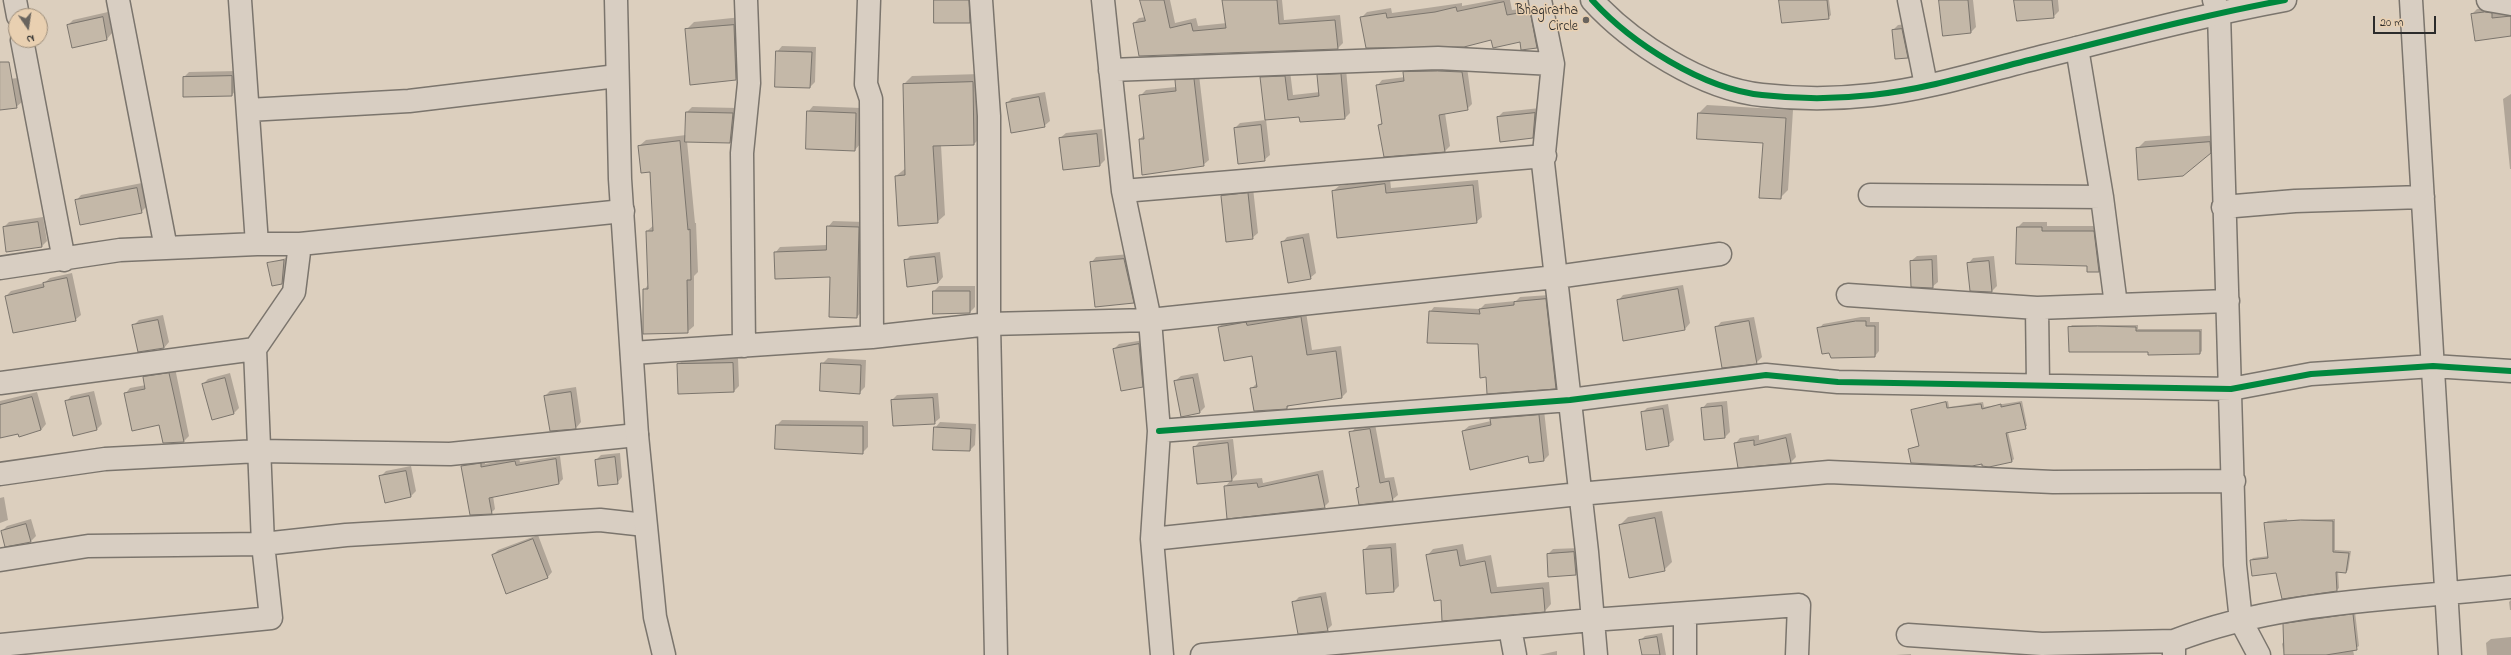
<!DOCTYPE html>
<html>
<head>
<meta charset="utf-8">
<style>
	body { margin:0 }
	#map { position:relative; width:2511px; height:655px; overflow:hidden; background:#dccfbe; font-family:"Indie Flower",sans-serif }
	canvas { display:block }
	.north { position:absolute; left:8px; top:8px; width:40px; height:40px; box-sizing:border-box; background:#e9d0b1; border:1px solid #9d8e7b; border-radius:50%; rotate:167deg; font-size:11px; font-weight:700; line-height:16px; text-align:center; color:#2b2b2b }
	.north::after { content:''; display:block; margin:auto; width:14px; height:18px; background:#69645e; clip-path:polygon(50% 0,100% 100%,50% 72%,0 100%) }
	.scale { position:absolute; left:2373px; top:16px; width:63px; height:18px; box-sizing:border-box; border:2px solid #2b2b2b; border-top:0; padding-left:5px; font-size:12px; line-height:14px; white-space:nowrap; color:#2b2b2b; -webkit-text-stroke:3px #e9d0b1; paint-order:stroke }
</style>
</head>
<body>
<div id="map">
<canvas width="2511" height="655"></canvas>
<div class="north">N</div>
<div class="scale">20 m</div>
</div>
<script>
const c = document.querySelector('canvas').getContext('2d');
c.lineJoin = 'round';
function fill(path, color) {
  c.fillStyle = color;
  c.fill(path, 'evenodd');
}
function strokePath(path, color, width, dash) {
  c.strokeStyle = color;
  c.lineWidth = width;
  c.lineCap = dash ? 'butt' : 'round';
  c.setLineDash(dash || []);
  c.stroke(path);
}
function drawText(font, color, halo, rows, align = 'center') {
  c.font = font + ' "Indie Flower",sans-serif';
  c.lineWidth = 3;
  c.setLineDash([]);
  c.textBaseline = 'middle';
  c.strokeStyle = halo;
  c.fillStyle = color;
  for (const [text, x, y, turn = 0] of rows) {
    c.save();
    c.translate(x, y);
    c.rotate((+turn || 0) * Math.PI / 180);
    c.textAlign = isNaN(turn) ? turn : align;
    if (halo) c.strokeText(text, 0, 0);
    c.fillText(text, 0, 0);
    c.restore();
  }
}
const shadow = new Path2D(`
	M935 0H974L975 17 970 22Z
	M1141 0H1170L1175 23 1196 18 1198 26 1227 23 1223 0H1282L1284 20 1340 15 1343 43 1338 48 1139 55 1134 23 1139 18 1146 17Z
	M1495 0H1510L1512 10 1535 7 1542 42 1537 47 1521 41 1492 39 1362 17 1367 12 1391 8 1392 13 1462 3V6Z
	M1780 0H1829L1831 15 1828 18Z
	M1940 0H1973L1976 27 1971 32Z
	M2015 0H2058L2059 11 2053 17Z
	M2490 8 2496 9 2497 13 2511 12V35L2472 14 2477 9Z
	M108 12 112 33 107 39 72 46 68 25 73 20Z
	M742 17 744 71 736 79 686 30 694 22Z
	M1907 24 1913 52 1907 57 1896 58 1893 30 1898 25Z
	M782 46 816 47 815 82 810 87 777 52Z
	M1410 67H1467L1472 104 1467 109 1445 113 1450 146 1445 151 1379 125 1383 122 1377 86 1382 80 1405 77 1404 72Z
	M1346 69 1350 113 1345 118 1300 121V116L1266 119 1270 155 1264 160 1235 128 1240 123 1266 120 1261 77 1266 72 1290 71 1293 95 1320 92 1318 75 1324 70Z
	M237 71V89L232 95 184 77 189 72Z
	M980 74 982 136 974 144 941 145 945 215 937 222 896 176 906 168 904 84 912 76Z
	M1181 75H1199L1209 160 1203 165 1140 139 1144 135 1140 96 1146 90 1176 87V81Z
	M18 78 22 102 16 107 0 109V80Z
	M1045 92 1050 121 1044 126 1007 103 1012 98Z
	M2511 94V169H2510L2503 99Z
	M1707 105 1793 110 1788 190 1780 198 1764 142 1698 138 1699 113Z
	M813 106 861 108 860 144 855 150 808 112Z
	M692 107 738 108 735 137 730 142 687 141 695 223H696L698 272 694 276V326L687 332 644 290 648 285 647 231 654 225 650 171 639 146 646 140 686 135 687 112Z
	M1540 108 1538 132 1532 138 1498 117 1503 112Z
	M1102 129 1105 160 1100 165 1060 138 1066 133Z
	M2218 135V144L2210 152 2137 149 2145 141Z
	M1390 179 1391 188 1478 180 1482 217 1476 222 1333 191 1339 186Z
	M142 183 147 206 141 212 76 201 81 195Z
	M1253 188 1258 233 1252 238 1222 196 1228 191Z
	M43 217 47 241 41 247 4 227 9 222Z
	M833 221 864 222 862 311 857 317 831 276 775 253 780 247 827 245 828 227Z
	M2023 222H2047V226H2099L2104 266 2099 271 2018 227Z
	M1309 233 1316 273 1310 278 1282 243 1287 237Z
	M940 252 943 277 938 283 905 261 910 256Z
	M1130 254 1138 296 1133 302 1091 263 1096 257Z
	M1937 255 1938 282 1932 287 1911 261 1917 256Z
	M1994 256 1997 286 1992 291 1971 290 1968 264 1973 258Z
	M286 258 284 281 282 283 268 264Z
	M72 273 81 315 75 320 6 296 11 291 44 283 50 278Z
	M1683 285 1690 323 1685 329 1618 301 1623 295Z
	M939 286H975V307L970 312 934 291Z
	M1550 295 1560 383 1555 388 1486 376 1479 343 1430 312 1434 307 1480 309 1485 304 1516 301 1520 297Z
	M1306 312 1312 350 1341 346 1347 392 1342 397 1291 404 1287 408 1254 410 1251 389 1257 383 1252 355 1219 327 1224 322 1251 318 1252 321Z
	M163 315 169 342 164 348 134 325 139 320Z
	M1754 317 1762 357 1756 363 1716 328 1721 322Z
	M1861 317H1870V322H1879V351L1875 356 1819 329 1823 324Z
	M2072 325H2138V329H2202V351L2200 353 2149 351 2069 328Z
	M1144 340 1148 381 1142 386 1114 349 1119 344Z
	M738 358 739 386 734 391 678 365 684 359Z
	M828 358 866 360 865 387 859 393 822 364Z
	M175 368 189 436 184 441 164 442 160 424 125 394 130 388 146 385 144 377 149 372Z
	M230 373 239 408 234 413 212 419 203 384 208 379Z
	M1198 373 1205 407 1200 412 1175 381 1181 376Z
	M576 387 581 422 576 428 545 396 550 391Z
	M94 391 102 424 97 429 74 435 66 402 71 396Z
	M37 392 46 424 41 430 0 437V401Z
	M938 393 940 418 934 423 892 400 897 395Z
	M1727 401 1730 432 1725 437 1702 409 1707 403Z
	M1948 401 1949 407 1983 402 1984 407 2022 401 2027 426 2008 432 2014 459 2012 461 1982 462 1909 449 1920 445 1912 410Z
	M1668 404 1674 440 1668 445 1642 413 1647 408Z
	M1544 410 1549 455 1544 460 1463 431 1469 426 1491 421 1496 414Z
	M782 420 868 421V447L862 453 825 452V449L777 425Z
	M940 422 976 424 975 445 970 450 935 428Z
	M1375 424 1385 478 1394 477 1398 495 1392 500 1357 488 1360 485 1351 433 1356 427Z
	M1791 433 1796 457 1791 462 1735 444 1740 438 1759 435V440Z
	M1233 439 1237 474 1232 480 1194 448 1199 442Z
	M620 453 622 477 617 483 596 460 601 455Z
	M560 456 563 479 559 483 493 496 495 509 491 513 462 466 466 462 485 460V464L519 458 520 462Z
	M411 466 416 491 411 496 381 476 386 471Z
	M1323 470 1329 502 1324 507 1225 487 1230 481 1262 478 1263 483Z
	M4 497 8 520 0 523V498Z
	M1662 511 1672 562 1664 570 1620 525 1628 517Z
	M31 519 36 536 30 542 2 531 7 526Z
	M2287 519V520L2335 519V550L2351 551 2348 570 2346 572 2338 571 2339 588 2337 590 2277 572 2251 560 2253 558 2269 556 2265 523 2268 521Z
	M538 535 552 572 547 578 493 555 498 550Z
	M1396 543 1399 586 1394 591 1364 550 1369 545Z
	M1463 544 1466 560 1491 555 1497 587 1549 582 1551 604 1545 611 1441 599 1427 556 1433 549Z
	M1579 548 1581 569 1576 574 1549 575 1548 554 1553 549Z
	M1326 592 1332 625 1327 630 1293 603 1299 597Z
	M2511 600V610H2510L2509 602Z
	M2355 612 2359 646 2353 650 2354 655H2284L2282 644 2284 641V625L2287 622Z
	M1662 633 1666 655H1643L1640 641 1645 636Z
	M2511 637V655H2487L2486 643 2491 639Z
	M1557 651V655H1539Z
	M1911 654V655H1895H1896Z`);
const building = new Path2D(`
	M934 0H969L970 23H934Z
	M1140 0H1164L1170 28 1191 23 1193 31 1226 28 1222 0H1277L1279 24 1335 20 1338 49 1139 56 1133 23 1145 21Z
	M1779 0H1827L1829 19 1782 23Z
	M1939 0H1968L1971 33 1943 36Z
	M2014 0H2052L2054 18 2017 21Z
	M1504 2 1507 15 1530 11 1537 48 1521 50 1520 42 1493 48 1491 40 1464 47 1366 48 1360 17 1386 13 1387 18 1435 12 1456 7 1457 11Z
	M2485 12 2492 13V18L2511 16V36L2475 41 2471 14Z
	M103 17 107 40 72 48 67 25Z
	M734 25 736 80 690 85 685 29Z
	M1902 29 1908 58 1895 59 1892 30Z
	M776 51 812 52 810 88 775 87Z
	M0 62H9L17 108 0 110Z
	M1438 71 1462 72 1468 110 1439 115 1445 152 1384 157 1378 125 1382 124 1376 85 1404 81 1403 72Z
	M1341 74 1345 119 1300 122 1299 117 1265 120 1260 77 1285 76 1288 100 1319 96 1317 75Z
	M232 76V96L183 97V77Z
	M1194 79 1204 166 1142 175 1139 139H1144L1139 95 1176 91 1175 80Z
	M973 82 974 145 933 146 938 223 898 226 895 176 905 175 903 84Z
	M1039 97 1045 127 1011 133 1006 103Z
	M807 111 856 113 855 151 806 149Z
	M686 112 733 113 730 143 685 142Z
	M1535 113 1533 138 1500 142 1497 117Z
	M1698 113 1786 118 1781 199 1759 198 1763 143 1697 139Z
	M1261 125 1265 161 1238 164 1234 128Z
	M1097 134 1100 166 1063 170 1059 138Z
	M680 141 688 230 690 229 691 280H687L688 333 643 334V289H648L646 231H653L650 172 641 173 638 146Z
	M2210 142 2211 153 2183 176 2138 180 2136 148Z
	M1385 184 1386 193 1473 185 1477 223 1337 238 1332 191Z
	M137 188 142 213 80 225 75 200Z
	M1248 193 1253 239 1226 242 1221 196Z
	M38 222 42 247 6 252 3 227Z
	M827 226 859 227 857 318 829 317 830 277 775 279 774 252 826 250Z
	M2017 227H2042V231H2094L2099 272H2087V266L2016 264Z
	M1303 238 1311 279 1288 283 1281 242Z
	M935 257 938 283 907 287 904 260Z
	M1124 259 1134 303 1095 307 1090 262Z
	M284 260 282 284 272 286 267 263Z
	M1932 260 1933 288 1911 287 1910 261Z
	M1989 261 1992 292 1970 291 1967 263Z
	M67 278 76 321 13 333 5 296 44 287 43 283Z
	M1678 289 1685 330 1623 341 1617 300Z
	M933 291H970V313L933 314Z
	M1546 299 1556 389 1487 394 1486 377 1480 378 1478 344 1427 343 1429 311 1480 314 1479 309 1514 305V302Z
	M1301 317 1307 355 1336 351 1342 398 1287 406V409L1254 411 1250 388 1257 387 1252 356 1224 361 1218 327 1246 322 1247 325Z
	M158 320 164 348 138 352 132 325Z
	M1749 321 1757 364 1722 368 1715 327Z
	M1856 321H1866V326H1875V357L1831 358 1829 353 1822 354 1817 328Z
	M2098 326 2136 327V331H2200V354L2148 355V352H2069L2068 327Z
	M1139 344 1143 387 1121 391 1113 349Z
	M733 363 734 392 678 394 677 364Z
	M821 363 861 365 860 394 820 391Z
	M169 373 175 400 184 442 163 443 159 425 132 431 124 393 145 389 143 377Z
	M225 378 234 414 212 420 202 384Z
	M1193 378 1200 413 1181 417 1174 381Z
	M571 392 576 429 550 431 544 396Z
	M89 396 97 430 73 436 65 401Z
	M32 397 41 430 19 437 18 434 0 438V405Z
	M933 398 935 424 893 426 891 400Z
	M1946 402 1947 408 1981 404 1982 409 2001 404V407L2020 403 2026 429 2006 433 2012 462 1989 467 1982 466V464L1972 466 1911 463 1908 449 1919 446 1911 410Z
	M1722 406 1725 438 1704 440 1701 408Z
	M1663 409 1669 446 1646 450 1641 412Z
	M1539 415 1544 461 1529 463 1528 456 1470 470 1462 431 1491 425 1490 419Z
	M776 425 863 426V454L775 449Z
	M934 427 971 429 970 451 933 450Z
	M1370 429 1380 483 1389 481 1393 501 1359 505 1356 488 1359 487 1349 432Z
	M1786 438 1791 463 1738 468 1734 443 1754 440V445Z
	M1228 443 1232 481 1197 484 1193 447Z
	M615 457 618 484 598 486 595 460Z
	M556 459 559 484 489 498 492 514 470 515 461 466 481 463V467L515 461 516 465Z
	M406 471 411 497 385 503 379 476Z
	M1318 475 1325 508 1227 519 1224 486 1257 483 1258 487Z
	M1655 518 1665 571 1629 578 1619 525Z
	M2301 520 2333 521V552L2349 553 2346 573 2336 572 2337 591 2282 599 2276 573 2252 576 2250 560 2268 558 2264 523Z
	M26 524 31 542 5 547 1 531Z
	M533 539 548 578 506 594 492 555Z
	M1391 548 1394 592 1366 594 1363 550Z
	M1457 550 1460 566 1485 561 1491 593 1543 588 1545 612 1442 621 1441 600 1434 601 1426 555Z
	M1574 552 1576 575 1548 577 1547 554Z
	M1321 597 1328 631 1298 634 1292 602Z
	M2353 614 2357 650 2326 655H2284L2283 624Z
	M1657 637 1660 655H1642L1639 640Z`);
const minor = new Path2D(`
	M15 0 18 16
	M118 0 166 248
	M240 0 257 244H300
	M869 0 866 84 871 99 872 337
	M981 0 989 116V324L996 655
	M1103 0 1123 191 1150 320 1159 431 1152 539 1162 655
	M1540 0 1553 64 1543 163 1587 552 1596 655
	M1909 0 1926 85
	M2214 0 2219 13 2235 565 2241 621 2259 655
	M2411 0 2450 655
	M22 40 64 260
	M2077 48 2102 197 2116 305
	M1110 70 1438 58 1553 64
	M248 110 409 101 617 76
	M1123 191 1545 156
	M1870 195 2102 197
	M2223 207 2295 201 2423 197
	M0 268 120 250 257 244
	M1848 295 2037 308 2228 301
	M2037 308 2038 384
	M744 346 742 153 749 83 746 0
	M632 353 872 337 989 324 1150 320 1556 277 1720 254
	M0 383 255 349 294 292 300 244 623 211
	M1159 431 1570 400 1766 375 1838 382 2231 389 2311 374 2433 366 2511 371
	M0 474 105 459 259 451 450 454 637 435
	M1152 539 1579 494 1829 472 2053 482 2234 481
	M0 560 88 546 263 544 346 535 600 520 645 525
	M1685 615V655
	M1510 628 1515 655
	M1908 635 2042 644 2174 641
	M0 645 271 618 263 544 255 349
	M1202 655 1592 620 1799 605 1797 655
	M2174 655V641C2281 599 2399 600 2511 587`);
const tertiary = new Path2D(`
	M616 0 620 179 637 435 655 617 664 655
	M1592 0C1631 43 1703 89 1762 95 1797 99 1837 99 1872 95 1930 89 1988 70 2045 56 2125 36 2204 15 2285 0
	M2488 0 2511 4`);
const cycleway = new Path2D(`
	M1592 0C1631 43 1703 89 1762 95 1797 99 1837 99 1872 95 1930 89 1988 70 2045 56 2125 36 2204 15 2285 0
	M1159 431 1570 400 1766 375 1838 382 2231 389 2311 374 2433 366 2511 371`);
const markers = [
	[1586,20,4,"#69645e"]
];
const poiNames = [
	["Bhagiratha",1578,12],
	["Circle",1578,28]
];
fill(shadow, '#0003');
fill(building, '#c4b8a8');
strokePath(building, '#7b756d', 1);
strokePath(minor, '#7b756d', 25);
strokePath(tertiary, '#7b756d', 25);
strokePath(minor, '#d8cec2', 22);
strokePath(tertiary, '#d8cec2', 22);
strokePath(cycleway, '#00873e', 6);
for (const [x, y, r, color] of markers) {
  const dot = new Path2D();
  dot.arc(x, y, r, 0, 2 * Math.PI);
  c.fillStyle = color;
  c.fill(dot);
  strokePath(dot, '#e9d0b1', 1.5);
}
drawText('14px', '#2b2b2b', '#e9d0b1', poiNames, 'right');
</script>
</body>
</html>
